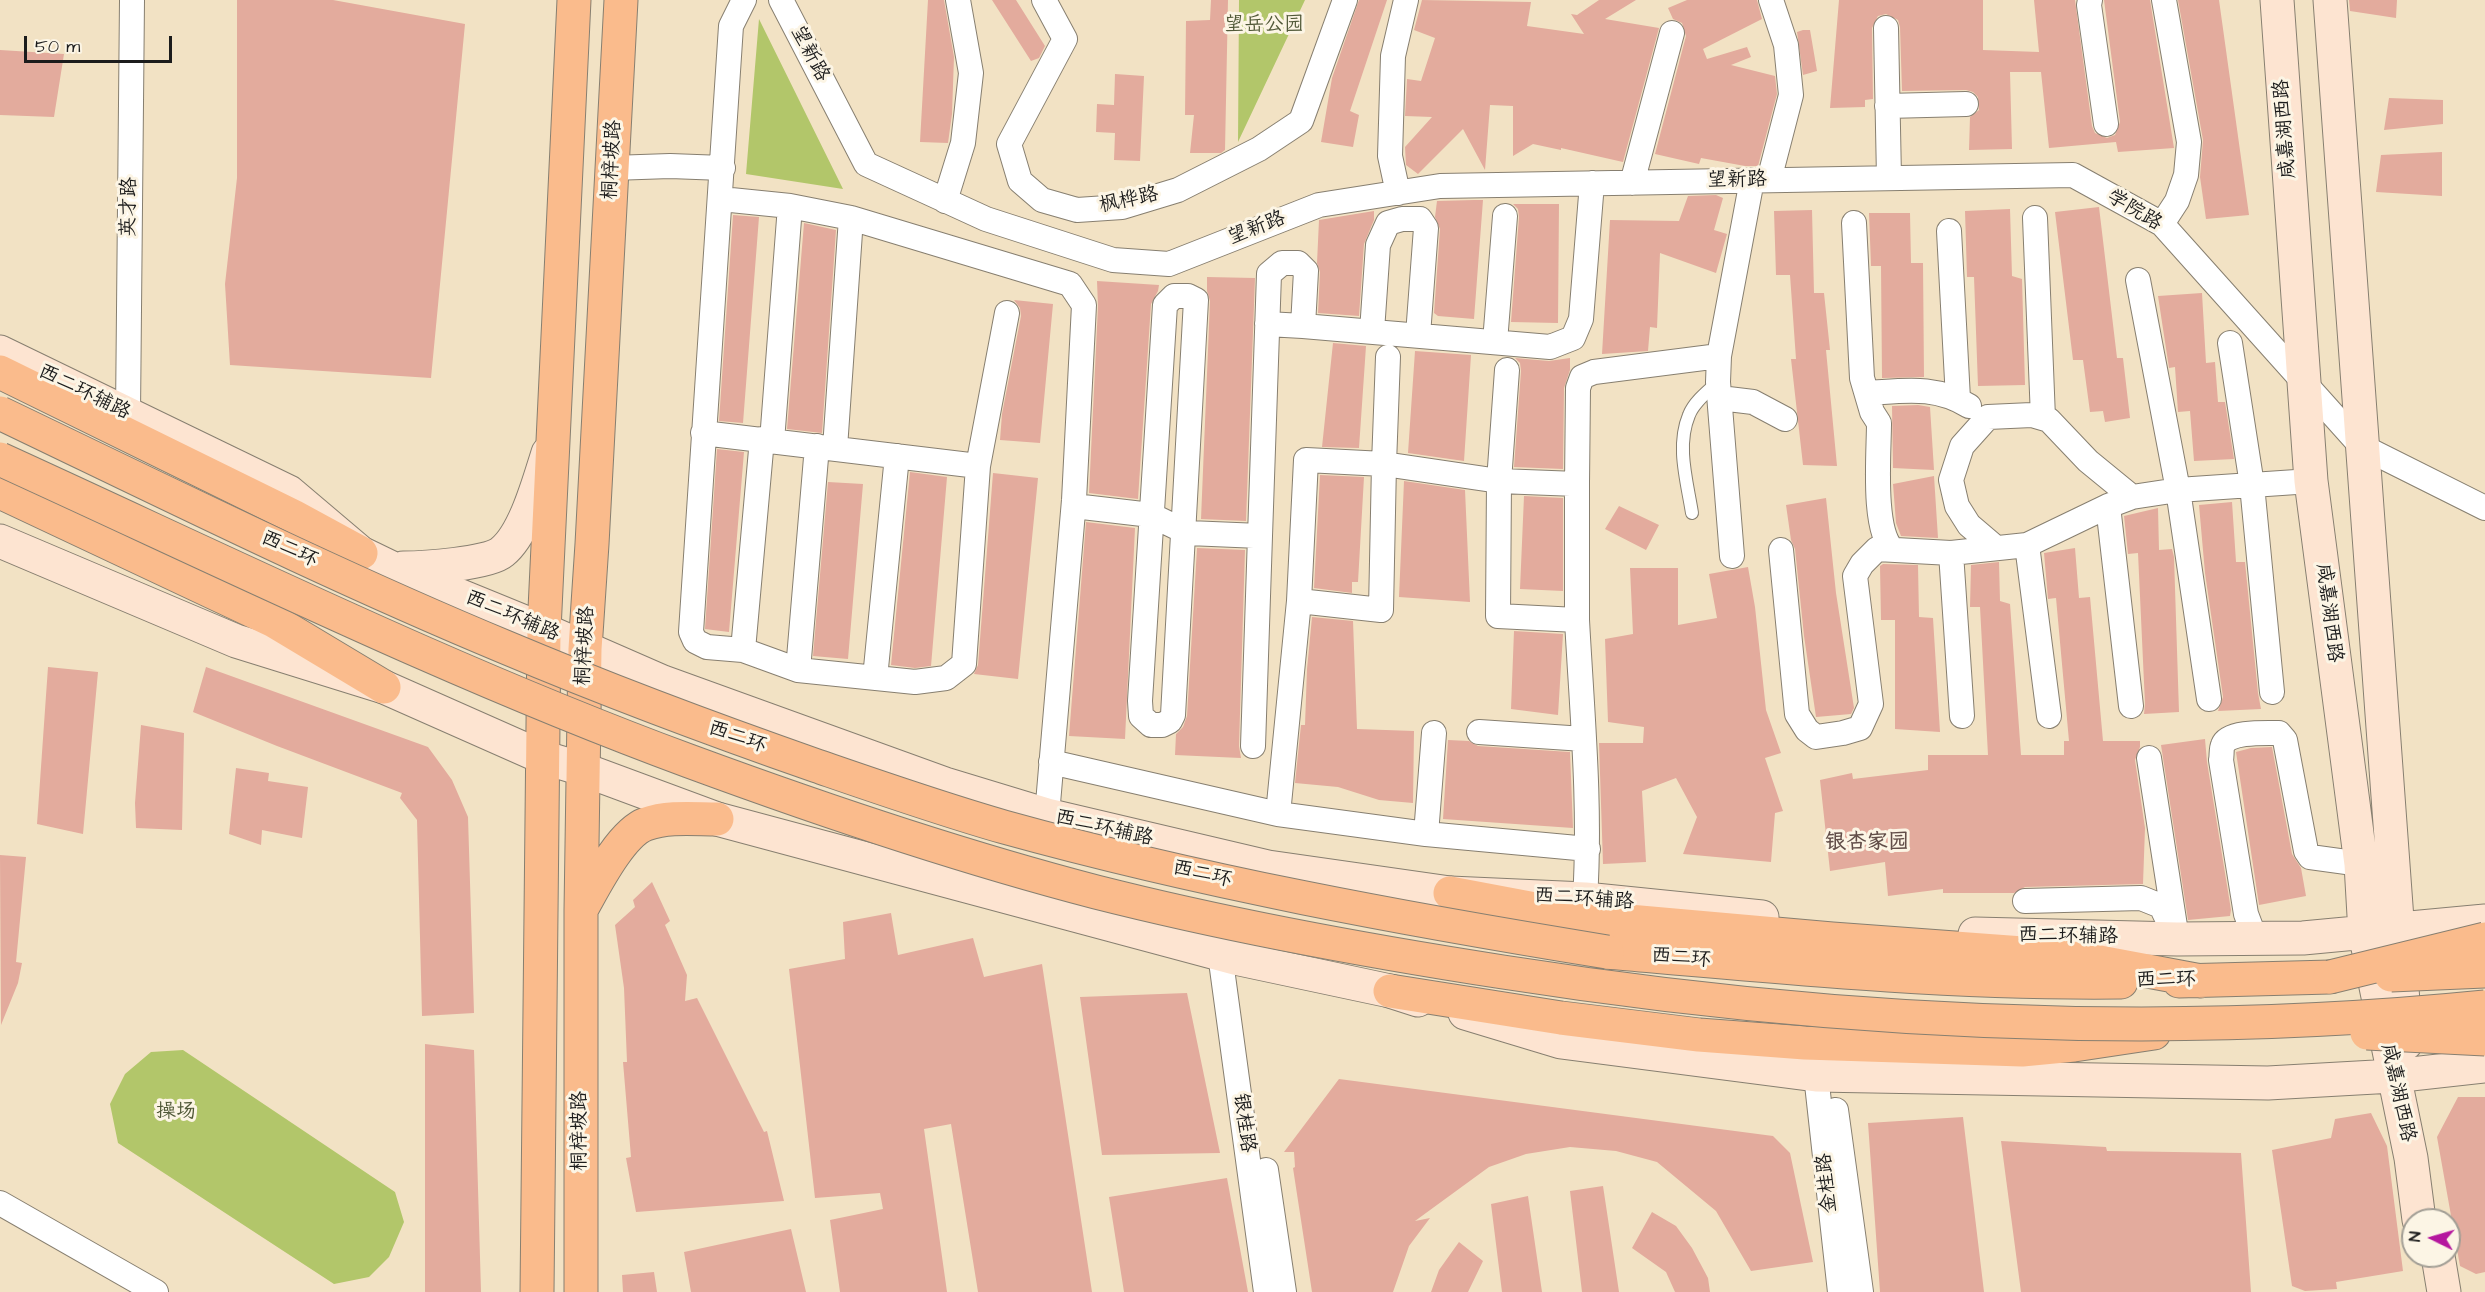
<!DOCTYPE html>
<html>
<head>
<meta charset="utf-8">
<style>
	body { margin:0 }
	#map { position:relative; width:2485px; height:1292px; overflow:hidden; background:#f2e2c4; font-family:"Architects Daughter",sans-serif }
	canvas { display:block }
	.north { position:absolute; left:2401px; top:1208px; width:60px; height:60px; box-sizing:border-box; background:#fcf5e5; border:2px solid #a29e95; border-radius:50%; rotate:275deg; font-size:16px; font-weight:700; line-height:24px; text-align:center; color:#1c1c1c }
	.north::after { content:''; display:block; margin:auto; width:21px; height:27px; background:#b5179e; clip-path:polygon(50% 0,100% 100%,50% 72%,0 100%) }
	.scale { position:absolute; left:24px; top:36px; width:148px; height:27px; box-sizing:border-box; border:3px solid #1c1c1c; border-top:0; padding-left:8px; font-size:18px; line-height:21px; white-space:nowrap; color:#1c1c1c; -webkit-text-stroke:4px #fcf5e5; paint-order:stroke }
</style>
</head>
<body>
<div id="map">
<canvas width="2485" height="1292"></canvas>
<div class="north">N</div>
<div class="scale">50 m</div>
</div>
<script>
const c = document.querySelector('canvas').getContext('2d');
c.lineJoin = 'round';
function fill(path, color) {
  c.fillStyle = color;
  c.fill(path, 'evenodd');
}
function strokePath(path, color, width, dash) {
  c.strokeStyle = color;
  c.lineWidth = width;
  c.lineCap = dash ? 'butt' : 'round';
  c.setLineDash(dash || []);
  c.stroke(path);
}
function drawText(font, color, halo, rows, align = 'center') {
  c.font = font + ' "Architects Daughter","LXGW WenKai TC",sans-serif';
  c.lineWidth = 6;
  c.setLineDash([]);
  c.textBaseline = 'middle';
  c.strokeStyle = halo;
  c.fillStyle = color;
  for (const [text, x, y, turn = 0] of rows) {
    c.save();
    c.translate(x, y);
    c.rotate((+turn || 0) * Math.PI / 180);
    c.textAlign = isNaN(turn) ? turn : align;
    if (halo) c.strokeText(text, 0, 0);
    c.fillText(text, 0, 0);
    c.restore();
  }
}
const green = new Path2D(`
	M1239 0H1305L1238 142Z
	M759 19 843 189 746 174Z
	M183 1050 395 1192 404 1222 389 1257 369 1277 334 1284 118 1143 110 1104 125 1074 151 1052Z`);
const building = new Path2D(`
	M237 0H333L465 24 431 378 230 365 225 284 237 178Z
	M928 0H944L954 57 952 114 948 143 920 142Z
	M992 0H1016L1045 46 1039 58 1031 61Z
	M1211 0H1228L1225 150 1221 153H1190L1194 115H1185L1186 21 1210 20Z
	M1359 0H1387L1350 111 1359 115 1353 147 1321 142 1332 78Z
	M1422 0 1531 2 1527 26 1584 34 1571 14 1577 15 1599 0H1636L1605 19 1659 28 1623 162 1561 148V150L1533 144 1513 156V106L1490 105 1485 170 1463 129 1418 174 1406 165 1405 147 1432 117 1405 116 1407 79 1421 81 1435 38 1414 30Z
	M1687 0H1757L1762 19 1703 49 1707 59 1747 47 1751 57 1731 65 1775 76 1777 94 1758 166H1745L1701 158 1699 164 1655 154 1686 36 1682 23 1673 19 1668 8Z
	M1839 0H1983V50L2039 52 2034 0H2075L2092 126 2095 133 2107 138 2115 135 2120 122 2104 0H2150L2174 148 2118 152 2116 142 2049 148 2041 72H2010L2012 149 1969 150 1970 117 1979 110 1978 97 1973 92 1966 90 1902 91 1900 27 1898 20 1886 14 1878 16 1872 28 1873 99 1865 100V107L1830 108Z
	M2178 0H2219L2249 215 2206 219 2200 177 2203 140Z
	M2349 0H2397L2396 18 2350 11Z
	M1803 30H1810L1817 71 1803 75 1797 32Z
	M0 50 64 54 54 117 0 115Z
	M1115 74 1144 76 1140 161 1114 160 1115 133 1096 132 1097 104 1114 105Z
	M2389 98 2443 100V124L2384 130Z
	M2442 152V196L2376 192 2381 155Z
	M1716 195 1723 198 1714 230 1727 234 1716 273 1660 253 1657 328 1650 327 1648 351 1602 354 1610 220 1679 221 1688 196Z
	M1474 200H1483L1474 319 1438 316 1434 313 1440 229 1435 217 1437 201Z
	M1513 204H1559L1558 323 1511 322 1519 217 1518 209Z
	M2099 207 2117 358H2123L2130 418 2105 422 2103 411 2090 412 2083 360H2073L2055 212Z
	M2010 209 2012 276 2022 279 2025 385 1978 386 1974 277H1967L1965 211Z
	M1812 210 1814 293H1824L1830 350H1826L1837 466 1803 465 1791 359H1796L1790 275H1776L1774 211Z
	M1374 211V220L1364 244 1359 316 1318 313 1320 272 1317 263 1319 220Z
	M1869 213H1910L1911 263H1923L1924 377 1882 378 1881 266H1871Z
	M733 215 759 217 743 423 719 421Z
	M804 223 836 230 822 433 787 429Z
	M1207 277 1255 278 1246 521 1201 519 1210 301 1207 291Z
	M1097 281 1159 285 1158 291 1151 304 1138 499 1089 493 1098 306Z
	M2202 293 2206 363 2215 362 2218 402H2225L2234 459 2194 461 2190 411 2178 412 2175 367 2169 368 2158 296Z
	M1014 300 1053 304 1040 443 1000 440 1002 414 1021 316 1020 308Z
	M1333 343 1366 346 1359 448 1322 447Z
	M1415 351 1471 355 1464 461 1408 453Z
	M1515 358 1549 361 1570 358V370L1564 388 1563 469 1514 467 1521 371 1520 363Z
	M1918 405 1930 407 1934 470 1893 468 1892 406Z
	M717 449 744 452 729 632 705 629Z
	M910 472 947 477 931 666 915 668 891 665Z
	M993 473 1038 478 1018 679 974 674 978 665Z
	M1320 475 1364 477 1358 582H1352V593L1314 588Z
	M1934 476 1938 538 1901 536 1896 523 1893 484Z
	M1404 481 1465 490 1470 602 1399 597Z
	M828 482 863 484 848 659 813 656Z
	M1524 496 1563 498V591L1520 589Z
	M1826 498 1836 593 1854 708 1851 714 1816 717 1804 636 1795 549 1791 540 1786 505Z
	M2232 502 2236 562H2245L2258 693 2261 709 2218 711 2223 697 2205 573 2199 505Z
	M1619 506 1659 525 1646 550 1605 529Z
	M2158 508 2159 550 2172 549 2174 557 2179 712 2144 714 2145 704 2138 553 2128 554 2124 516Z
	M1086 522 1135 528 1125 739 1069 736Z
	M1197 548 1245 550 1239 746 1241 758 1175 755 1176 734 1183 727 1187 716Z
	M2075 548 2079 598 2090 597 2103 741H2140V747L2135 760 2145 828 2143 884 2025 887 2014 893H1943V889L1888 896 1885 862 1830 871 1820 780 1852 773 1853 779 1928 770V755H1988L1980 607H1970L1971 565 1999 562 2000 601 2010 604 2021 755H2064V741H2069L2056 598 2048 599 2044 553Z
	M1883 564 1918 565 1919 617 1933 618 1940 732 1895 729V620H1881L1880 566Z
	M1748 567 1755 607 1766 710 1781 753 1765 758 1783 811 1775 813 1771 862 1683 854 1697 817 1676 778 1642 791 1646 862 1603 864 1599 743H1643L1644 727 1608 722 1605 639 1633 634 1630 568H1678V625L1717 618 1709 574Z
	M1312 617 1353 621 1357 729 1414 731 1413 803 1379 800 1338 787 1295 783 1301 725H1305L1307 669Z
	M1514 631 1563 634 1558 715 1511 709Z
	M48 667 98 672 83 834 37 824Z
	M206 667 428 747 452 780 468 817 474 1013 422 1016 417 820 400 798 402 793 277 746 193 712Z
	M141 725 184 733 182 830 136 828 135 803Z
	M2205 739 2207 762 2231 910 2230 916 2188 920 2161 745Z
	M1448 740 1469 741 1478 746 1570 752 1573 828 1443 819Z
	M2272 747 2292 854 2301 868 2306 896 2259 905 2236 752 2251 748Z
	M236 768 269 773 268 781 308 787 302 838 262 830 261 845 229 834Z
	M0 855 26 857 16 962 22 963 18 983 1 1025Z
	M652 882 670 921 665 925 687 975 685 1001 697 998 764 1132 767 1131 784 1201 636 1212 626 1158 631 1157 623 1062H627L624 988 615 925 635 907 633 900Z
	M891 913 898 955 973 938 984 977 1042 964 1092 1292H978L951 1124 924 1129 947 1292H840L830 1220 883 1209 880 1193 815 1198 789 969 845 959 843 922Z
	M1187 993 1220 1153 1102 1155 1080 997Z
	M425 1044 474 1050 481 1292H425Z
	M1339 1079 1773 1136 1790 1153 1813 1262 1751 1271 1716 1211 1657 1162 1616 1151 1570 1147 1526 1154 1489 1167 1415 1221 1430 1218 1409 1246 1393 1292H1312L1293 1168 1295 1167 1294 1152H1284Z
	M2458 1097H2485V1272L2476 1274 2460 1266 2437 1137Z
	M2371 1113 2387 1146 2403 1271 2336 1282 2337 1289 2305 1291 2292 1286 2272 1150 2331 1138 2335 1119Z
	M1963 1117 1984 1292H1880L1868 1123Z
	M2001 1141 2106 1147 2107 1151 2241 1153 2251 1292H2021Z
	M1227 1178 1248 1292H1124L1109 1197Z
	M1603 1186 1619 1292H1582L1570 1191Z
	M1528 1196 1542 1292H1502L1491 1204Z
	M1652 1212 1676 1226 1692 1248 1708 1278 1710 1292H1675L1666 1272 1632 1248Z
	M791 1229 806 1292H691L684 1252Z
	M1459 1242 1483 1261 1468 1292H1431L1439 1270Z
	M654 1272 657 1292H623L622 1275Z`);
const lane = new Path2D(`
	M1692 513C1687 481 1676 446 1689 415 1694 402 1708 391 1717 383`);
const street = new Path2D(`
	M781 0 866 164 986 219 1113 260 1169 264 1319 205 1440 186 2073 175 2162 224 2361 446 2485 508
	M1044 0 1065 39 1009 144 1020 181 1042 200 1077 210 1122 207 1178 190 1259 149 1301 121 1345 0
	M2090 0 2089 5 2106 124
	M1886 28 1889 178
	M1887 106 1966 104
	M612 168 670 166 723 168
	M1769 180 1791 95 1786 45 1771 0
	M1632 183 1672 33
	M1398 193 1390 156 1393 56 1406 0
	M721 199 790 206 851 218 1070 284 1084 305 1074 500 1047 815
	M945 201 963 143 971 73 958 0
	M2035 218 2043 418
	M1854 223 1862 378 1872 412 1879 423C1879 453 1872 530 1893 550
	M2162 224 2177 201 2186 175 2189 142 2164 0
	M1949 231 1958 399
	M2138 280 2178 490 2209 699
	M1174 296H1188L1196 300 1173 715 1170 721 1162 725H1151L1141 716 1140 701 1165 305Z
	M1303 326 1550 347 1573 338 1581 319 1592 183
	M1372 331 1378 245 1388 223 1402 219H1420L1426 228 1418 335
	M1495 342 1505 216
	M2230 343 2252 485 2272 692
	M1719 356 1752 180
	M1388 357 1384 464 1499 481 1507 370
	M1867 393C1905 391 1934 385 1969 406
	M1720 398 1753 402 1785 419
	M128 414 132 0
	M703 433 978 466 964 664 946 678 915 682 798 670 743 650 707 647 695 641 691 632 731 26 744 0
	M772 441 790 206
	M835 448 851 218
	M978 466 1007 313
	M1499 481 1577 484V620L1498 616Z
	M1577 484 1578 388 1582 377 1594 372 1719 356 1718 382 1732 556
	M1074 506 1151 515 1188 533 1260 536 1253 746
	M2108 506 2131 706
	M1260 536 1269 274 1282 263H1298L1306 271 1303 326 1267 324
	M2027 545 2049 716
	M1996 548 1969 525 1957 506 1951 480 1962 446 1988 417 2032 415 2049 420 2088 461 2132 497
	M1781 550 1797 714 1807 730 1816 737 1843 733 1860 728 1871 704 1855 576 1862 564 1877 549 1951 553 2027 545 2108 506 2132 497 2178 490 2311 481
	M1951 553 1962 716
	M1577 620C1582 713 1591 806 1585 899
	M743 650 762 439
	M798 670 817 446
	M875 678 897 456
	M1479 732 1584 739
	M2149 758 2177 939
	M1051 762 1278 814 1426 834 1588 849
	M1278 814 1299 601 1306 460 1384 464 1381 610 1299 601
	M1426 834 1434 733
	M2025 901 2141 898 2161 906 2172 929
	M2255 938 2246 914 2221 760C2222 756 2221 749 2223 745 2228 731 2266 733 2279 733L2285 740 2306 851 2310 857 2361 864
	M1220 954 1266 1292
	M1816 1075 1840 1292
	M1836 1110 1861 1292
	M1266 1170 1284 1292
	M0 1203 156 1292`);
const secondary = new Path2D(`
	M2277 0 2311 481 2361 864 2365 933 2411 1158 2419 1220
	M2330 0 2406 1043
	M0 352 289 492 361 553 392 568 544 630 663 682 945 784 1047 815 1268 867 1450 893 1585 899 1762 917
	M0 541 236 641 384 687 542 757 582 769 717 819 1235 958 1390 991 1418 1000
	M403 568C422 568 488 564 502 552 525 534 539 481 548 453
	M1975 934 2177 939 2303 938 2485 921
	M1465 1013 1561 1042 1816 1075 2268 1083 2393 1076 2485 1066
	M2438 1256 2444 1292`);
const primary = new Path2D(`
	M582 908C595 885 621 833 646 824 669 816 694 819 717 819
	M537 1292 544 630 574 0
	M581 1292V910L585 649 592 544 621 0`);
const highway = new Path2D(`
	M0 372 293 516 361 553
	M0 492 274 621 384 687
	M1450 893 1572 916 1832 939 2036 954 2094 961 2201 981
	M1607 952C1778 967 1949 984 2121 982
	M2179 981 2330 977
	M1390 991 1561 1018 1699 1035 1805 1043 2022 1050 2074 1045 2154 1033`);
const highwayBridge = new Path2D(`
	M0 413C167 493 334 576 505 647 607 690 711 729 817 766 878 787 941 809 1004 827 1202 882 1404 919 1607 952
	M0 459C228 563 453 674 689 761 822 810 958 856 1096 892 1230 926 1367 951 1503 972 1828 1023 2157 1040 2485 1007
	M2391 975 2485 971
	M2330 977 2485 939
	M2367 1033 2485 1039`);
const parkNames = [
	["望岳公园",1264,26],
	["操场",176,1113]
];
const streetNames = [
	["望新路",809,54,62],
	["咸嘉湖西路",2286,129,-94],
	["桐梓坡路",613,160,-87],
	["望新路",1737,181,-1],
	["枫桦路",1129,201,-12],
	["英才路",130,207,-89],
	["学院路",2134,211,31],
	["望新路",1257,229,-21],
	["西二环辅路",84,393,26],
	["西二环",289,550,25],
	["咸嘉湖西路",2328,613,83],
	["西二环辅路",512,617,23],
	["桐梓坡路",586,646,-87],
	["西二环",737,738,19],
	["西二环辅路",1104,829,13],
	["西二环",1202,875,13],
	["西二环辅路",1584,900,4],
	["西二环辅路",2068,937,1],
	["西二环",1681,959,5],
	["西二环",2166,981,-1],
	["咸嘉湖西路",2397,1093,78],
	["银桂路",1243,1123,82],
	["桐梓坡路",581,1131,-90],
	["金桂路",1828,1183,-96]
];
const neighbourhoodNames = [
	["银杏家园",1867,844]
];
fill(green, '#b2c66a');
fill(building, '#e3ab9d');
strokePath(lane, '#877f70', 14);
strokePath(street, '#877f70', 26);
strokePath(secondary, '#877f70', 35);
strokePath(primary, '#877f70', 35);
strokePath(highway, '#877f70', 35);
strokePath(lane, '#fff', 12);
strokePath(street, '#fff', 24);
strokePath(secondary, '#fde4d1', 33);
strokePath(primary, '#fabb8c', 33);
strokePath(highway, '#fabb8c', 33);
strokePath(highwayBridge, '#877f70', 35, []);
strokePath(highwayBridge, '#fabb8c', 33);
drawText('20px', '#505837', '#fcf5e5', parkNames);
drawText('20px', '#1c1c1c', '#fcf5e5', streetNames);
drawText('bold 21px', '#624e49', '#fcf5e5', neighbourhoodNames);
</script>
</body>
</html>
